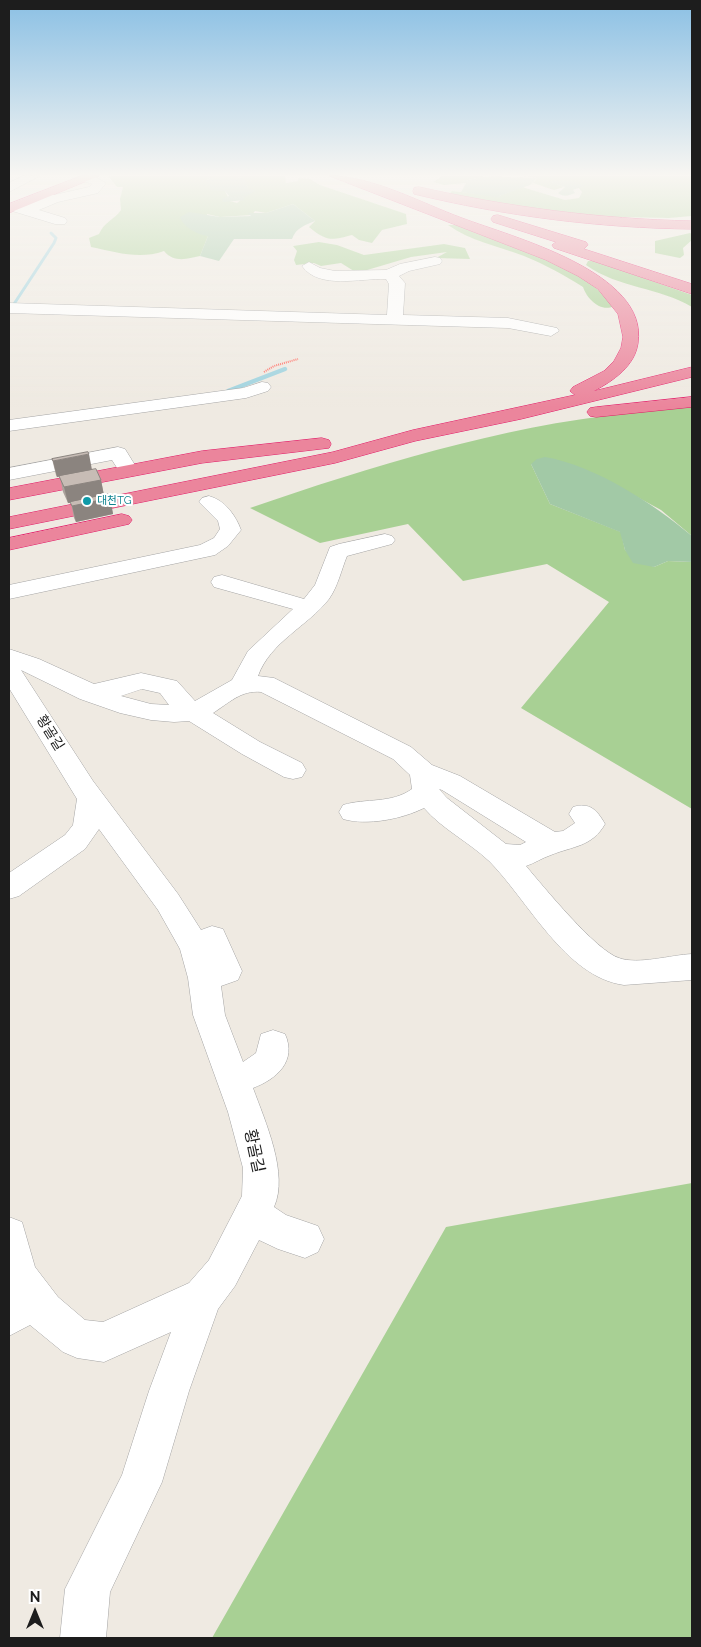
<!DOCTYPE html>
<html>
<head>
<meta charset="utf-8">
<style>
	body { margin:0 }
	#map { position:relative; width:701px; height:1647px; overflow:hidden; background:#efeae2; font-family:Raleway,sans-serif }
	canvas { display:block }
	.frame { position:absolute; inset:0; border:10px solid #1d1d1d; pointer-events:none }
	.north { position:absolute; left:10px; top:1587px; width:50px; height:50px; -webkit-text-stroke:4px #fff; paint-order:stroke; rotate:0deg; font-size:14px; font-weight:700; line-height:20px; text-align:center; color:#1d1d1d }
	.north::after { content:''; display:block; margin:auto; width:18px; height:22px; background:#1d1d1d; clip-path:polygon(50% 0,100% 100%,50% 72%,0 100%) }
</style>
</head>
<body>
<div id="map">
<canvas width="701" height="1647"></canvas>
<div class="frame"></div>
<div class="north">N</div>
</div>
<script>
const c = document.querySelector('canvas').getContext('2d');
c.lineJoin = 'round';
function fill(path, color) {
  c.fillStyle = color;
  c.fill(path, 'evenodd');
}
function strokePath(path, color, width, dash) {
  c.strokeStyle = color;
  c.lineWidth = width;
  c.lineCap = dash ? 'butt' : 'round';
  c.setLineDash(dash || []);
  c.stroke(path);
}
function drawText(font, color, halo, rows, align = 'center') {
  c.font = font + ' Raleway,"Noto Sans KR",sans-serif';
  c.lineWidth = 4;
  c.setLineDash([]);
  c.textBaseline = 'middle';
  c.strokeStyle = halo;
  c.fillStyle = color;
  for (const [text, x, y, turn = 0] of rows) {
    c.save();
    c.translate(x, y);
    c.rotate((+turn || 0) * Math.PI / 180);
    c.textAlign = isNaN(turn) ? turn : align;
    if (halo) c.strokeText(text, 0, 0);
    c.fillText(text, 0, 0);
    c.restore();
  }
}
const forest = new Path2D(`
	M112 176H213L206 181 225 191 230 201 237 203 242 199 248 188 241 177 230 179 223 176H285L286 183 298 181 299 178 310 179 320 185 406 214 407 224 382 230 372 243 359 240 352 235C331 241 326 241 309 227L315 221 293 204 266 213 255 211 252 215 220 217 207 214 208 236 200 256C187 259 174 263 164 251 139 260 116 252 91 247L89 238 99 234C104 222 114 220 121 210L120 199 123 187H117L109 177Z
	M443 176H473L478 178 464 181 467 183 444 185 433 182Z
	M523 176H692V216L669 218 568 216 458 197 450 193 452 191 499 196 522 187 565 200 579 198 582 192 578 187 583 186 549 181 564 187 554 190 533 183 537 178Z
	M448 225H457C508 245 579 262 614 306 601 313 587 299 583 287 564 275 544 264 524 256 498 246 470 241 448 225Z
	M690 233 692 234V240L683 248 684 255 680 258 655 253V241Z
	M319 242 337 245 364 255 444 244 465 248 470 259 436 258 447 252 411 257 357 273 341 263 321 266 314 263 296 265 294 260 297 251 293 246Z
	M588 261H595L692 295V307C659 287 620 289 586 265Z
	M692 406V536L661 510 615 485 531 464 550 504 621 532 625 550 654 567 668 561 692 562V809L521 708 609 602 547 564 463 581 408 524 320 543 250 508C372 466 499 427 628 413 649 410 671 407 692 406Z
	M692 1183V1638H212L446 1227Z`);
const cemetery = new Path2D(`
	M213 176C221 176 238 176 244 179L248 188 255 191 243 199 246 200 223 202 222 199 229 196 225 191 210 190V184L206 181Z
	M473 176 537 178 530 185 499 196 501 198 461 192 466 183 464 181 477 178Z
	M547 181H572L584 186 573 190 575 193C569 195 564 198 558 193L565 187Z
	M293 204 315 221C305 225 296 228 292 239H234L219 261 200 256 208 236C198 235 183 227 180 217L189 212 220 217 251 216 248 213H266Z
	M545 457C594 465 654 504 692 536V562L668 561 654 567 633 563 625 550 620 532 550 504 531 464 537 459Z`);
const streamFar1 = new Path2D(`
	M14 304 54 243 56 238 51 233`);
const stream = new Path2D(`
	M228 391 285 369`);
const path = new Path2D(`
	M264 372 274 366 298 359`);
const minor = new Path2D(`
	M23 176H40L9 192V183Z
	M82 176H94L106 183 98 193 58 202 39 210 65 218 67 221 65 224H55L9 210V204L25 206 41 199 37 196 39 193 54 195 89 187 92 184 83 181Z
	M435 257 440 258 442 261 440 264 409 271 399 276 405 283 403 315 508 318 557 328 559 331 551 336 508 328 9 313V303L387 315 389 284 386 279C360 278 319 290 302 266L309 262 320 268 335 271 386 270 400 264Z
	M262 382 268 383 271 387 268 391 246 398 9 431V420L243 388Z
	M118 447 125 449 138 470 135 474H121L112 460 9 480V468Z
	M209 496C225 500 236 516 241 530L228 546 215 555 9 599V585L200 545 214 538 220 529 218 521 199 502 202 498Z
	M385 534 392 536 395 540 392 544 347 556C341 571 338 586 329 599 308 626 270 642 258 676L274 678 411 747 432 765 460 776 555 832 563 831 575 823 569 814 573 807C590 802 597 810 605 824 592 847 573 846 551 855 542 858 535 863 526 866 543 886 596 951 619 958 638 965 671 955 692 954V980L624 985C565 977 528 900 489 861 469 842 442 829 424 808 402 819 367 826 343 819L339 812 343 805C366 798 391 804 412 789L410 775 393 759 261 692C241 690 229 703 213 713L260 742 302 763 306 770 302 777 293 779 284 777 242 754 189 721 174 722 151 720 120 713 80 699 21 670 93 781 178 894 201 930 212 926 223 929 242 971 238 980 221 986 225 1015 243 1062 256 1053 261 1034 273 1030 285 1034C297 1061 277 1079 253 1088 265 1121 289 1174 274 1207L286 1215 318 1226 324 1239 318 1252 305 1258 278 1249 259 1240 235 1286 218 1309 189 1391 162 1482 110 1592 106 1638H60L65 1589 122 1475 149 1391 171 1332 104 1362 77 1358 63 1352 30 1325 9 1336V1217L22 1222 35 1267 58 1297 85 1320 103 1322 189 1283 209 1260 242 1196 243 1168 228 1112 193 1015 188 978 180 949 158 910 99 829 85 849 19 896 9 899V873L65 835 73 825 77 799 9 688V649L39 659 94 684 141 673 177 681 195 701 232 680 248 651 293 609 214 587 211 582 214 577 222 575 304 599 315 585 330 547 339 544ZM142 689 160 693 169 705 151 704 121 696ZM439 789 442 790 526 842 520 845 506 844 447 798Z`);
const highway = new Path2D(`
	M81 176H99L9 213V204Z
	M330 176C373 176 421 203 462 218 512 237 649 272 638 343 635 366 613 381 594 391L692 367V377L521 419 415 441 335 463 9 529V517L333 452 413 430 575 395 570 391 573 387 604 371 614 361 621 348 623 337 618 314 598 289 578 276 546 260Z
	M419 187C509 207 599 219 692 221V229C599 228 505 216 414 194L413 191 414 188Z
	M498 215 586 242 588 245 584 249 692 284V294L554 248 552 245 556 242 493 222 491 219 493 216Z
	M692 397V407L596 417 590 416 587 412 590 408 596 407Z
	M322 438 329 440 331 444 329 448 202 463 9 500V488L202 451Z
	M122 514 129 516 132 520 129 524 9 550V538Z`);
const wall = new Path2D(`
	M52 459 92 469 101 480 104 495 110 498 113 514 76 522 74 518 71 503H68L63 492 60 476 57 477 56 475Z`);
const shadedWall = new Path2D(`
	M89 454 92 470 57 477 53 461Z
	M101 480 104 496 68 503 64 487Z
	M110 498 113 514 76 522 72 506Z`);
const building = new Path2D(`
	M88 452 89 454 53 461 52 459Z
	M96 469 101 480 64 487 59 476Z
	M108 494 110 498 72 506 70 502Z`);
const markers = [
	[87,501,5,"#0f9aa8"]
];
const farCulturenames = [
	["대천TG",97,501]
];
const streetNames = [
	["황골길",50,733,58]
];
const nearStreetnames = [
	["황골길",254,1151,78]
];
fill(forest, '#a8d094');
fill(cemetery, '#a2c9a6');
strokePath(streamFar1, '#a0d3df', 3);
strokePath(stream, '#a0d3df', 4.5);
strokePath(minor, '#a4a4a4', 1);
strokePath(highway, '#e11b67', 1);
strokePath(path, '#ff6c63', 2, [1, 1]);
fill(minor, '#fff');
fill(highway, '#eb859c');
fill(wall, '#aba29c');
fill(shadedWall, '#8b847f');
fill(building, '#c7bcb5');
strokePath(building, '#8b847f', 1);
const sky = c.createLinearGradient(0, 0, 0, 407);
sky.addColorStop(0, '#8bc0e4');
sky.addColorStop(0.43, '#f8f6f2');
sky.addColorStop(1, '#f8f6f200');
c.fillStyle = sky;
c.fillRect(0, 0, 701, 407);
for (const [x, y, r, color] of markers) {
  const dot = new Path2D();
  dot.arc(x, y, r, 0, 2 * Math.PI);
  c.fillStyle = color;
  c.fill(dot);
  strokePath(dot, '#fff', 2);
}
drawText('11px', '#0d838f', '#fff', farCulturenames, 'left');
drawText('14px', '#1d1d1d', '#fff', streetNames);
drawText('16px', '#1d1d1d', '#fff', nearStreetnames);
</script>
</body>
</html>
